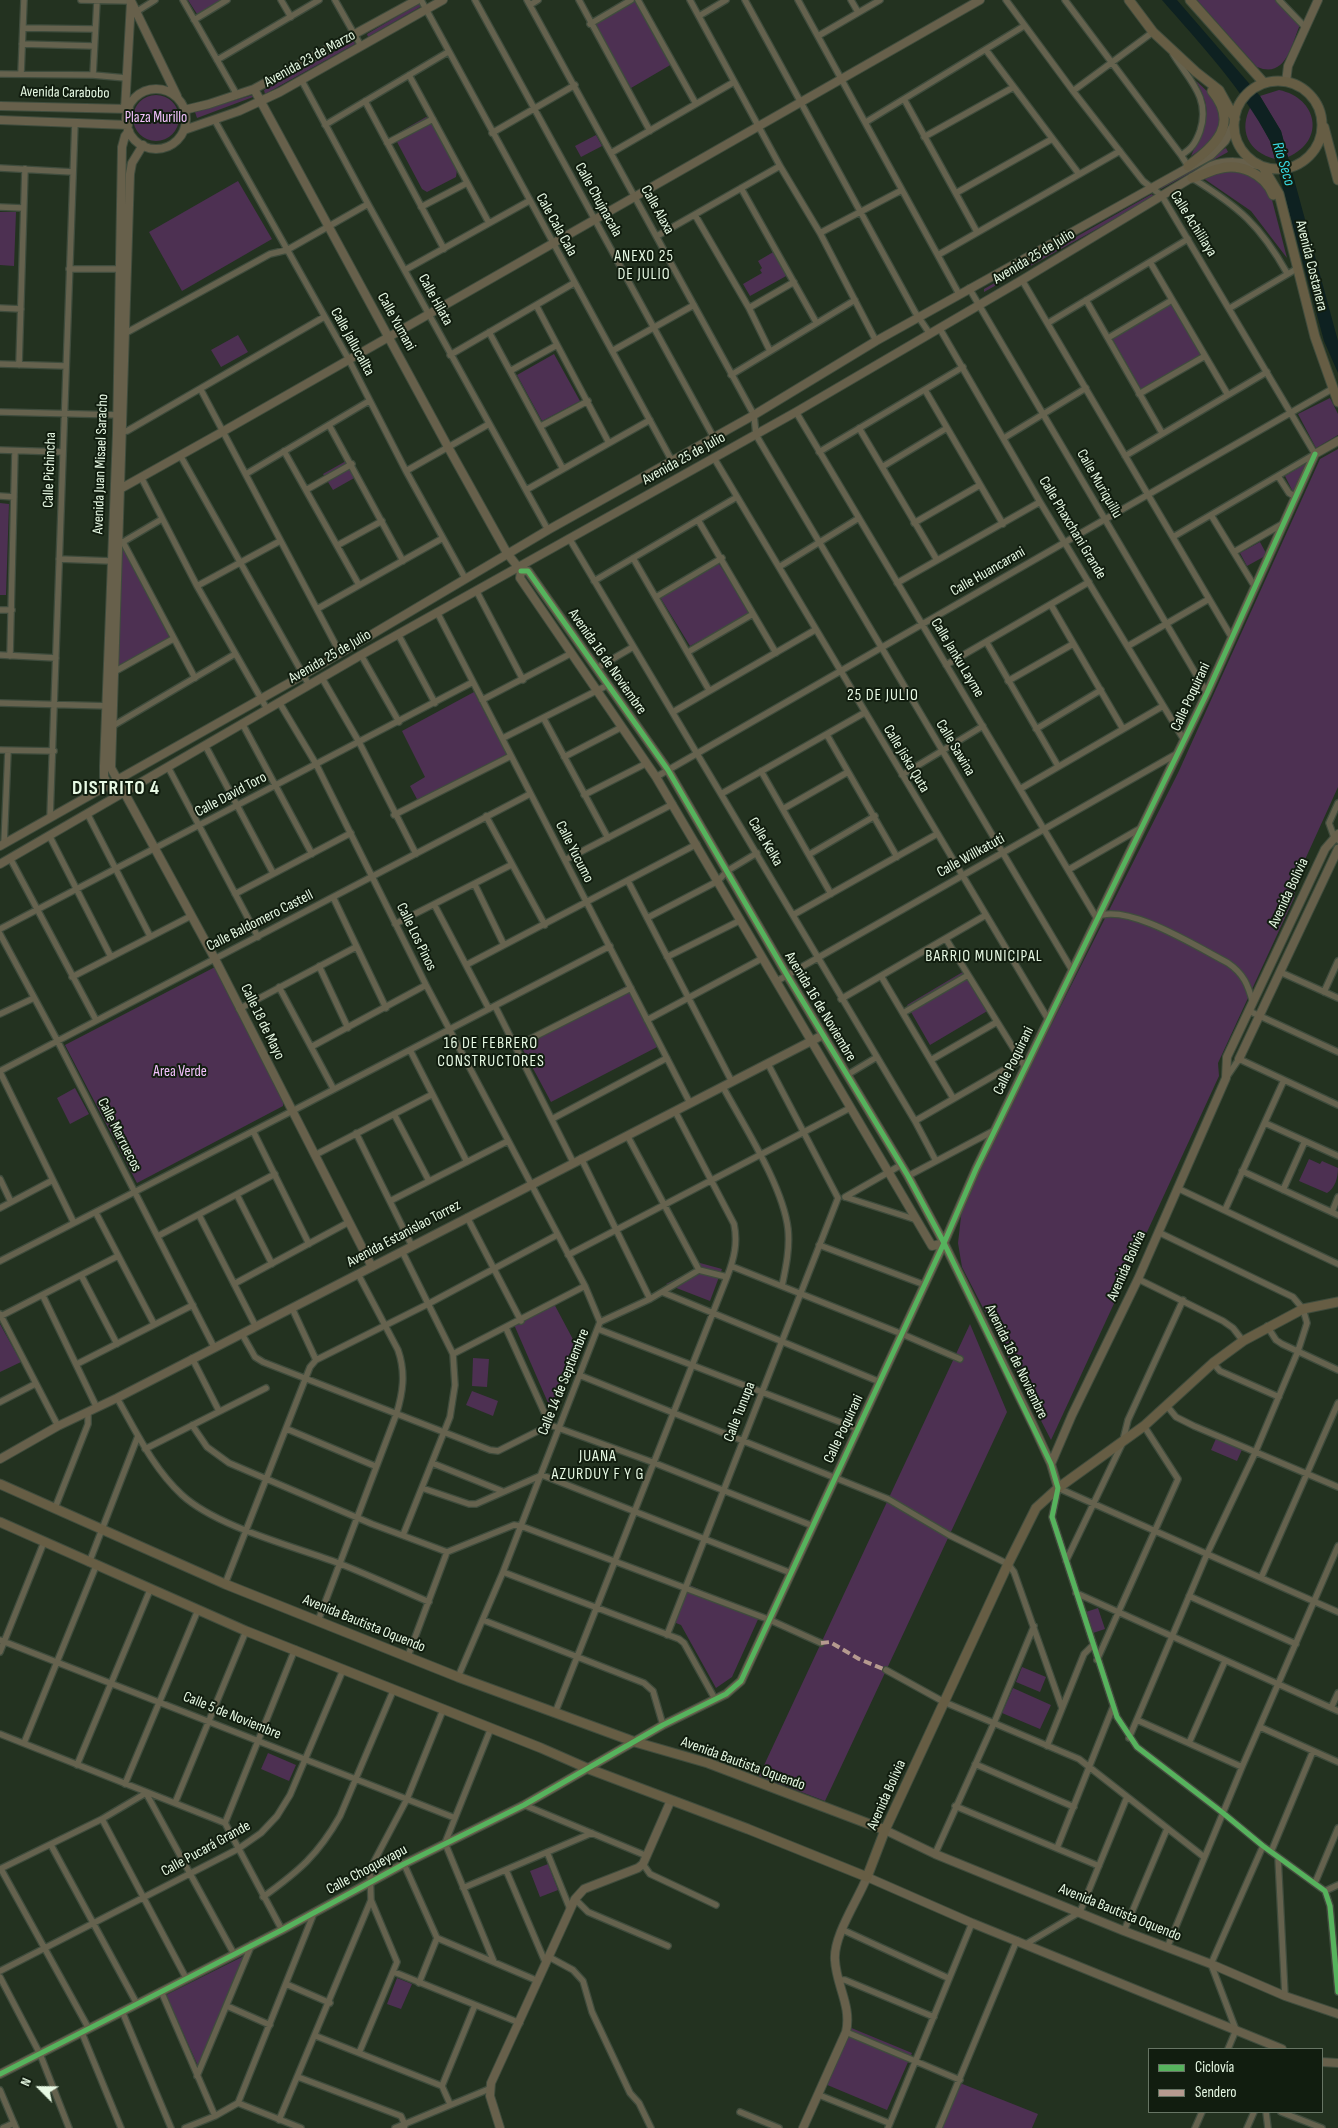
<!DOCTYPE html>
<html>
<head>
<meta charset="utf-8">
<style>
	body { margin:0 }
	#map { position:relative; width:1338px; height:2128px; overflow:hidden; background:#233220; font-family:"Sofia Sans Condensed",sans-serif }
	canvas { display:block }
	.legend { position:absolute; left:1148px; top:2048px; width:175px; height:65px; box-sizing:border-box; background:#111d0f; border:1px solid #677564; margin:0; padding:6px 9px; list-style:none; font-size:15px; color:#e7f9e4 }
	.legend li { display:flex; align-items:center; gap:10px; height:25px }
	.legend b { width:25px; border:1px solid #677564 }
	.north { position:absolute; left:15px; top:2063px; width:50px; height:50px; -webkit-text-stroke:4px #111d0f; paint-order:stroke; rotate:293deg; font-size:14px; font-weight:700; line-height:20px; text-align:center; color:#e7f9e4 }
	.north::after { content:''; display:block; margin:auto; width:18px; height:22px; background:#e7f9e4; clip-path:polygon(50% 0,100% 100%,50% 72%,0 100%) }
</style>
</head>
<body>
<div id="map">
<canvas width="1338" height="2128"></canvas>
<ul class="legend">
<li><b style="height:6px;background:#56b35d"></b>Ciclovía</li>
<li><b style="height:6px;background:#b69a8f"></b>Sendero</li>
</ul>
<div class="north">N</div>
</div>
<script>
const c = document.querySelector('canvas').getContext('2d');
c.lineJoin = 'round';
function fill(path, color) {
  c.fillStyle = color;
  c.fill(path, 'evenodd');
}
function strokePath(path, color, width, dash) {
  c.strokeStyle = color;
  c.lineWidth = width;
  c.lineCap = dash ? 'butt' : 'round';
  c.setLineDash(dash || []);
  c.stroke(path);
}
function drawText(font, color, halo, rows, align = 'center') {
  c.font = font + ' "Sofia Sans Condensed",sans-serif';
  c.lineWidth = 4;
  c.setLineDash([]);
  c.textBaseline = 'middle';
  c.strokeStyle = halo;
  c.fillStyle = color;
  for (const [text, x, y, turn = 0] of rows) {
    c.save();
    c.translate(x, y);
    c.rotate((+turn || 0) * Math.PI / 180);
    c.textAlign = isNaN(turn) ? turn : align;
    if (halo) c.strokeText(text, 0, 0);
    c.fillText(text, 0, 0);
    c.restore();
  }
}
const green = new Path2D(`
	M188 0H221L197 14Z
	M635 0 672 64 631 88 594 24Z
	M1197 0H1275L1300 25C1291 45 1286 79 1257 67Z
	M420 3 422 6 368 37 367 34Z
	M354 41 355 44 265 94 264 90Z
	M1196 81C1230 109 1227 134 1191 156 1205 125 1215 113 1196 81Z
	M1279 90C1318 98 1326 141 1288 157L1281 131 1260 96Z
	M133 118a23 23 0 1 1 46 0a23 23 0 1 1-46 0Z
	M253 95V97L197 118 195 112Z
	M1251 106 1270 141 1275 159C1248 152 1238 130 1251 106Z
	M426 117 430 119 457 170 456 177 427 192 422 189 396 140 398 133Z
	M596 135 602 146 581 157 575 146Z
	M1226 148 1228 152 1161 189V185Z
	M1243 171 1260 181 1271 196 1287 258 1251 211 1203 178 1212 172Z
	M238 181 272 239 182 291 149 232Z
	M1152 194 1154 197 984 292V289Z
	M0 212H16L14 266 0 265Z
	M775 251 788 275 750 296 743 284 762 273 760 270 762 268 758 261Z
	M1172 303 1201 355 1141 389 1112 338Z
	M238 335 248 352 221 367 211 350Z
	M554 354 580 401 542 421 517 375Z
	M1330 398 1338 414V435L1316 448 1298 414Z
	M1338 449V787L1298 875 1294 898 1218 1063 1219 1076 1051 1440 962 1267 958 1243 962 1208 993 1141 1178 773 1320 459Z
	M346 461 356 477 333 490 323 474Z
	M1305 464 1307 465 1293 492 1285 476Z
	M0 503 9 504 6 595H0Z
	M1260 542 1267 555 1247 566 1240 553Z
	M120 543 172 640 118 669Z
	M719 564 750 611 749 615 690 646 660 597Z
	M474 692 507 754 418 801 410 786 425 777 402 731Z
	M215 967 283 1101V1106L137 1183 65 1045Z
	M966 970 989 1010 930 1045 907 1005Z
	M628 985 659 1046 551 1102 521 1046 538 1037 537 1032Z
	M75 1088 89 1114 70 1124 57 1098Z
	M1309 1159 1320 1164 1322 1161 1338 1168C1338 1178 1335 1188 1327 1193L1299 1181Z
	M700 1263 722 1269 710 1301 666 1284 694 1270Z
	M552 1300 576 1345 552 1405H549L512 1320Z
	M0 1324 21 1362 0 1372Z
	M970 1324 1007 1412 825 1801 759 1776Z
	M473 1358 489 1359 487 1387 472 1386Z
	M472 1391 498 1401 493 1416 466 1405Z
	M1218 1434 1244 1445 1237 1461 1211 1450Z
	M687 1584 760 1615 732 1677 716 1688 681 1625 671 1621Z
	M1098 1608 1105 1629 1093 1633 1086 1612Z
	M1022 1667 1046 1677 1040 1692 1016 1682Z
	M1013 1688 1051 1705 1040 1729 1002 1713Z
	M268 1753 296 1765 289 1781 261 1769Z
	M548 1864 558 1890 540 1897 530 1871Z
	M244 1956 198 2066 166 1995Z
	M397 1978 412 1984 401 2009 387 2004Z
	M849 2027 912 2053 887 2110 825 2084Z
	M960 2083 1038 2114 1032 2128H941Z`);
const water = new Path2D(`
	M1162 0H1177L1260 96 1281 131 1338 341V373L1324 341 1270 141C1242 88 1201 45 1162 0Z`);
const street = new Path2D(`
	M81 0 131 1
	M183 0 237 95
	M281 0 291 17
	M335 0 361 46
	M421 0 672 461
	M475 0 714 438
	M527 0 754 415 756 435 1072 970
	M579 0 650 131
	M638 0 696 104
	M690 0 780 166 820 233 876 341
	M745 0 915 312 930 334
	M798 0 959 294
	M851 0 858 12
	M1006 0 1073 91 1143 181 1162 196 1315 454 1173 537
	M1065 0 1181 155 1188 166
	M1279 0 1305 27
	M530 5 538 0
	M136 12 155 0
	M699 16 726 0
	M194 20 227 0
	M590 24 631 0
	M23 28 94 29
	M818 36 880 0
	M22 44 94 46
	M986 50 1079 174
	M1173 54C1189 80 1211 98 1200 131 1196 142 1192 149 1181 155
	M217 60 319 0
	M0 74 93 75 126 78
	M21 74 24 0
	M93 75 97 1
	M409 75 489 223
	M302 81 368 204 548 530
	M1073 91 1153 32
	M904 99 977 232
	M365 101 444 249
	M214 119 348 358 406 471 465 578
	M866 122 1024 26
	M325 125 448 52
	M492 133 575 85
	M924 137 1012 88
	M387 143 433 119
	M611 153 734 82
	M0 168 73 172
	M1192 178C1239 207 1260 225 1287 273
	M741 188 816 322
	M956 193 1052 139
	M0 207 23 208
	M421 207 467 183
	M695 215 749 308 770 351
	M820 233 902 190
	M657 236 780 166
	M938 255 1120 151
	M1150 262 1228 395
	M69 269H123
	M405 270 529 201
	M1022 280 1232 638
	M969 288 1207 693
	M1086 300 1162 433
	M536 305 609 443
	M0 308 21 309
	M749 308 794 282
	M1230 308 1298 268
	M1048 323 1188 239
	M940 329 1040 502 1184 740
	M489 332 563 469
	M124 334 270 254 287 250 368 204
	M1108 338 1172 300
	M612 351 694 305
	M450 355 574 283
	M0 364 66 366
	M19 365 25 169
	M510 371 557 345
	M731 375 855 300
	M201 390 340 653
	M925 390 1003 524
	M1139 394 1205 356
	M0 412 120 415
	M796 412 1096 917C1127 902 1199 948 1228 963 1244 974 1248 985 1253 1003
	M329 425 403 561
	M541 426 588 401
	M859 428 937 560
	M119 432 127 431 324 317
	M1004 438 1086 388
	M0 450 63 452
	M284 451 359 585
	M819 452 963 367
	M180 455 309 685
	M1125 456 1267 372
	M714 458 1048 1019
	M882 467 947 428
	M406 471 489 424
	M246 474 369 401
	M1278 476 1289 493 1296 497
	M141 477 197 586 267 709
	M306 490 352 464
	M526 490 650 420
	M0 496 14 497
	M1211 515 1255 587
	M698 520 776 653
	M914 523 980 485
	M569 538 915 1121 936 1161
	M118 540 123 542 195 678
	M123 542 162 519
	M338 545 382 521
	M1234 552 1284 523
	M633 558 709 690
	M59 559 111 561
	M779 567 859 518
	M594 581 737 497
	M897 583 1040 502
	M197 586 280 541
	M476 590 523 680
	M656 597 722 558
	M1051 605 1123 729
	M317 609 443 538
	M0 610H12
	M437 612 690 1103
	M398 634 435 703
	M987 643 1058 766
	M1128 646 1209 599
	M688 652 753 614
	M0 655 56 658
	M361 655 399 722
	M10 656 15 451
	M946 665 1089 582
	M597 668 633 647
	M114 672 173 639
	M322 678 359 742 416 854
	M1008 681 1073 644
	M482 700 570 654
	M279 702 316 764 426 985 585 1286 600 1322 503 1572 458 1677
	M0 703 110 706
	M673 712 815 630
	M544 719 608 838
	M242 723 312 854
	M111 727 235 654
	M1036 729 1101 690
	M827 735 897 857
	M503 738 608 685
	M205 745 273 873
	M0 750 54 751
	M564 757 622 727
	M168 767 258 937
	M761 771 831 894
	M902 775 983 726
	M656 777 1332 389
	M1020 789 1163 706
	M721 794 864 713
	M584 795 647 763
	M1338 803 1329 823 1334 837 1338 840
	M783 809 848 772
	M87 813 150 936
	M394 815 511 756
	M486 816 545 925
	M50 818 75 122
	M49 835 111 957
	M4 844 8 751
	M810 854 875 816
	M10 858 96 1020
	M565 860 673 804
	M1068 870 1141 828
	M628 881 732 1082
	M475 885 504 945
	M235 894 351 833
	M333 897 386 1008
	M435 906 489 1009
	M793 915 937 834
	M647 918 718 881 727 871 757 853
	M395 924 511 865
	M0 929 473 682
	M0 934 57 1040 214 1347
	M946 939 1025 1067
	M667 957 741 920
	M466 965 697 844
	M319 966 348 1028
	M1280 972 1338 998
	M881 976 953 1098
	M72 977 191 916
	M777 981 1178 753
	M279 987 333 1088
	M1324 992 1338 961
	M841 999 986 915
	M495 1006 573 1162
	M239 1009 356 947
	M1249 1011 1338 1052
	M903 1013 968 975
	M0 1014 34 998
	M647 1020 763 958
	M516 1046 631 988
	M311 1047 426 985
	M410 1050 467 1162
	M931 1060 997 1022
	M768 1064 838 1198
	M0 1071 530 794
	M0 1072 74 1223
	M847 1075 877 1057
	M1226 1078 1239 1059 1338 1105
	M723 1087C744 1126 783 1186 788 1229 790 1248 786 1267 782 1286
	M394 1114 429 1181
	M552 1119 667 1058
	M915 1121 1021 1060
	M1265 1123 1338 1156
	M253 1131 309 1244
	M356 1133 412 1246
	M627 1135 699 1270
	M315 1155 431 1095
	M581 1158 650 1299
	M1242 1171 1338 1215
	M908 1176 995 1130
	M0 1179 11 1202
	M1177 1188 1338 1264
	M1283 1190 1305 1141
	M237 1195 272 1264
	M845 1197 917 1220
	M845 1197 901 1165
	M390 1201 508 1141
	M0 1208 53 1180
	M1225 1210 1284 1080
	M1332 1212 1338 1197
	M96 1213 154 1324
	M199 1215 256 1327
	M467 1217 521 1321
	M158 1236 275 1174
	M819 1245 925 1285
	M402 1251 453 1354 455 1385 450 1417 403 1535
	M568 1255 850 1108
	M0 1261C204 1157 407 1052 610 946
	M731 1266 897 1332
	M81 1275 117 1344
	M1138 1279 1223 1321 1233 1328 1243 1341
	M234 1284 349 1222
	M662 1292 880 1382
	M43 1296 97 1408
	M292 1308 316 1360
	M0 1314 58 1426
	M1 1316 118 1256
	M600 1322 650 1299 699 1270 727 1277
	M1267 1326 1276 1340 1282 1344 1338 1370
	M506 1328 550 1425 652 1462 813 1526
	M598 1329 858 1429
	M242 1334 255 1357 263 1362 490 1450 498 1451 550 1425
	M902 1334 960 1359
	M453 1354 585 1286
	M192 1358 219 1411
	M1213 1363 1220 1371 1279 1397
	M77 1364 193 1305
	M579 1375 888 1499 949 1535 1008 1564 1014 1572 1062 1708
	M117 1398C137 1433 153 1468 182 1495 217 1527 293 1546 338 1563 369 1575 399 1589 429 1602
	M0 1402 35 1384
	M1167 1406 1176 1417 1194 1426 1338 1487
	M192 1425 207 1447 229 1463 372 1524 447 1552
	M287 1429 375 1466
	M145 1449 266 1388
	M432 1463 502 1491
	M422 1488 469 1504H476L542 1475 791 1573
	M55 1508 88 1424V1413
	M1066 1561 1122 1444 1128 1420 1183 1300
	M89 1563 138 1436
	M503 1572 679 1639 684 1643 715 1699
	M1261 1578 1338 1403
	M225 1584 310 1367 316 1360 428 1304 557 1235
	M1076 1593 1338 1711
	M1189 1596 1296 1644
	M1338 1612 1058 1488 1052 1517 1117 1717 1137 1747 1223 1813 1263 1846 1325 1891 1330 1906 1338 1992
	M483 1620 644 1683 653 1691 663 1725
	M318 1621 396 1415C403 1393 406 1373 398 1350L358 1274
	M667 1635 838 1198
	M0 1640 455 1818
	M0 1652 44 1542
	M408 1656 447 1552 514 1525 521 1526 770 1620 821 1643
	M1097 1660 1178 1479 1144 1426
	M886 1670 944 1702 1079 1759 1204 1857
	M1331 1708 1338 1693
	M555 1713 727 1277C734 1259 738 1243 734 1224L675 1111
	M1137 1720 1242 1767
	M1260 1727 1338 1762
	M491 1728 445 1843 494 1962
	M0 1734 225 1823
	M1129 1738 1207 1554 1255 1453 1298 1351 1307 1323 1303 1309 1293 1297 1158 1232
	M24 1743 96 1566
	M1189 1743 1225 1661
	M1047 1746 1084 1654 1092 1646
	M975 1764 1074 1807
	M77 1765 150 1590
	M125 1784 198 1610
	M175 1803 246 1631
	M524 1805 647 1856
	M955 1806 1099 1866
	M102 1819 186 1978
	M225 1823 295 1649
	M225 1823 282 1930
	M51 1845 137 2004
	M1057 1848 1113 1707
	M547 1852 570 1909
	M1271 1852 1313 1751
	M935 1854 994 1723 1034 1626
	M1278 1857 1285 1996
	M404 1864 437 1938 538 1981
	M643 1864 650 1874 716 1905
	M0 1869 102 1819 146 1793 234 1954
	M1 1869 89 2029
	M506 1870 546 1964
	M1315 1883 1338 1828
	M463 1888 592 1833
	M1325 1891 1338 1885
	M263 1897C299 1871 318 1855 340 1816L393 1691
	M575 1899 588 1912 668 1946
	M843 1930 948 1978
	M1124 1931 1167 1829
	M1026 1944 1080 1912 1127 1797
	M1167 1948 1242 1767 1338 1546
	M549 1957 573 1970 583 1981 592 2012 630 2093 639 2103 651 2128
	M0 1971 238 1849 261 1833 277 1816 290 1795 343 1670
	M394 1972 520 2023
	M0 1977 40 2054 69 2128
	M839 1980H845L934 2017
	M419 1983 437 1938
	M286 1984 330 2003
	M161 1991 215 2116
	M227 2006 270 2025
	M122 2011 171 2128
	M846 2032 960 2080
	M82 2033 121 2128
	M316 2036 442 2086 450 2104
	M1228 2049 1236 2030 1211 1964 1263 1846
	M359 2053 397 1962 371 1900
	M197 2076 252 1944
	M298 2077 401 2116 405 2125 404 2128
	M442 2086 475 2005
	M0 2090 16 2128
	M819 2095 889 2123
	M238 2103 301 2128
	M740 2112 779 2128
	M1266 2112 1268 2128
	M1281 2112 1322 2128
	M279 2120 371 1900 370 1869 407 1799 443 1710
	M3 2128 14 2123
	M185 2128 215 2116 238 2103 314 1913
	M395 2128 489 2089
	M888 2128 972 1923
	M939 2128 1017 1940
	M1195 2128 1202 2112
	M1247 2128 1254 2112`);
const secondary = new Path2D(`
	M131 1 177 96
	M1286 82 1288 66 1318 0
	M254 89 448 447 507 553 521 571 520 578 656 777 932 1246 944 1243
	M126 119a30 30 0 1 1 60 0a30 30 0 1 1-60 0Z
	M0 106 129 109
	M125 109 131 2
	M184 110 209 104 254 89 417 0
	M0 120 128 125
	M184 130 239 111 280 92 443 0
	M143 145 132 163 130 174 111 768 215 959 372 1267
	M115 490 120 489 222 432 980 0
	M521 571H528L668 770 787 975 908 1176 944 1243 1034 1427 1051 1464 1058 1488
	M115 797 104 777V766L117 433 122 147 125 136 129 131
	M0 846 305 674 548 530 754 415 876 341 1211 155 1225 141 1234 124
	M0 864 361 655 796 412 1022 280 1211 166C1227 160 1241 162 1258 165
	M1239 1059 1338 849
	M0 1459 58 1426 117 1398 823 1035
	M1051 1464 1072 1415 1138 1279 1226 1078 1227 1057 1325 849 1338 834
	M885 1830 935 1854 1124 1931 1211 1964 1285 1996 1338 2014
	M1322 2062 1338 2063
	M0 2074 282 1930 404 1864 524 1805 663 1725 726 1694 741 1681 944 1243 976 1169 1207 693 1315 454 1338 441
	M500 2128 490 2096 491 2083 575 1899 584 1889 638 1868 643 1864 671 1800
	M803 2128 846 2032C852 2006 836 1985 835 1960 833 1936 858 1900 867 1877L972 1923 1282 2049`);
const primary = new Path2D(`
	M1129 0 1153 32 1196 72 1219 90 1235 119
	M1190 0 1264 83
	M1234 125a44 44 0 1 1 88 0a44 44 0 1 1-88 0Z
	M1324 127 1338 180
	M1188 166C1215 145 1240 125 1212 91
	M1263 167 1279 194 1315 337 1338 402
	M1192 178C1201 176 1209 171 1218 169 1239 162 1265 174 1273 195
	M0 1484 225 1584 458 1677 635 1742 708 1763 885 1830
	M0 1522 246 1631 541 1748 589 1769 748 1829 867 1877 885 1830 1008 1564 1036 1508 1058 1488 1144 1426 1213 1363 1243 1341 1303 1309 1338 1302`);
const quiet = new Path2D(`
	M821 1643 830 1642 859 1659 886 1670`);
const cycleway = new Path2D(`
	M521 571H528L668 770 787 975 908 1176 944 1243 1051 1464 1058 1488 1052 1517 1117 1717 1137 1747 1223 1813 1263 1846 1325 1891 1330 1906 1338 1992
	M0 2074 282 1930 404 1864 524 1805 663 1725 726 1694 741 1681 944 1243 976 1169 1207 693 1315 454`);
const streetNames = [
	["Avenida 23 de Marzo",310,59,-29],
	["Avenida Carabobo",65,93,1],
	["Calle Chujnacala",598,200,61],
	["Calle Alaxa",657,210,61],
	["Calle Achililaya",1193,224,58],
	["Cale Cala Cala",556,225,61],
	["Avenida 25 de Julio",1034,257,-31],
	["Avenida Costanera",1311,266,76],
	["Calle Hilata",435,300,61],
	["Calle Yumani",396,322,61],
	["Calle Jallucallta",352,342,61],
	["Avenida 25 de Julio",684,459,-29],
	["Avenida Juan Misael Saracho",101,464,-88],
	["Calle Pichincha",50,470,-88],
	["Calle Muriquillu",1099,484,60],
	["Calle Phaxchani Grande",1072,528,59],
	["Calle Huancarani",988,572,-30],
	["Avenida 25 de Julio",330,657,-30],
	["Calle Janku Layme",957,658,59],
	["Avenida 16 de Noviembre",607,662,55],
	["Calle Poquirani",1191,697,-65],
	["Calle Sawina",955,748,59],
	["Calle Jiska Quta",906,759,59],
	["Calle David Toro",231,795,-28],
	["Calle Kelka",765,842,59],
	["Calle Yucumo",574,852,63],
	["Calle Willkatuti",971,856,-29],
	["Avenida Bolivia",1289,893,-65],
	["Calle Baldomero Castell",260,921,-27],
	["Calle Los Pinos",416,937,64],
	["Avenida 16 de Noviembre",820,1007,59],
	["Calle 18 de Mayo",262,1022,64],
	["Calle Poquirani",1014,1061,-64],
	["Calle Marruecos",119,1135,63],
	["Avenida Estanislao Torrez",404,1234,-28],
	["Avenida Bolivia",1127,1266,-66],
	["Avenida 16 de Noviembre",1016,1362,64],
	["Calle 14 de Septiembre",564,1382,-68],
	["Calle Tunupa",740,1412,-69],
	["Calle Poquirani",844,1429,-65],
	["Avenida Bautista Oquendo",364,1624,22],
	["Calle 5 de Noviembre",232,1716,22],
	["Avenida Bautista Oquendo",743,1764,20],
	["Avenida Bolivia",887,1795,-66],
	["Calle Pucará Grande",206,1849,-29],
	["Calle Choqueyapu",367,1870,-28],
	["Avenida Bautista Oquendo",1120,1913,22]
];
const parkNames = [
	["Plaza Murillo",156,118],
	["Area Verde",180,1072]
];
const waterNames = [
	["Río Seco",1283,164,73]
];
const neighbourhoodNames = [
	["ANEXO 25",644,257],
	["DE JULIO",644,275],
	["25 DE JULIO",883,696],
	["BARRIO MUNICIPAL",984,957],
	["16 DE FEBRERO",491,1044],
	["CONSTRUCTORES",491,1062],
	["JUANA",598,1457],
	["AZURDUY F Y G",598,1475]
];
const districtNames = [
	["DISTRITO 4",116,789]
];
fill(green, '#4d3052');
fill(water, '#0e2121');
strokePath(street, '#3f4c3d', 8);
strokePath(secondary, '#3f4c3d', 10);
strokePath(primary, '#3f4c3d', 11);
strokePath(street, '#65624e', 5.5);
strokePath(secondary, '#67604b', 8);
strokePath(primary, '#665d44', 9);
strokePath(quiet, '#b69a8f', 4, [8, 4]);
strokePath(cycleway, '#56b35d', 5);
drawText('15px', '#e7f9e4', '#111d0f', streetNames);
drawText('15px', '#f3c2fd', '#111d0f', parkNames);
drawText('italic 16px', '#37d8e1', '#111d0f', waterNames);
c.letterSpacing = '1px';
drawText('16px', '#e7f9e4', '#111d0f', neighbourhoodNames);
c.letterSpacing = '0px';
c.letterSpacing = '1px';
drawText('bold 20px', '#e7f9e4', '#111d0f', districtNames);
c.letterSpacing = '0px';
</script>
</body>
</html>
